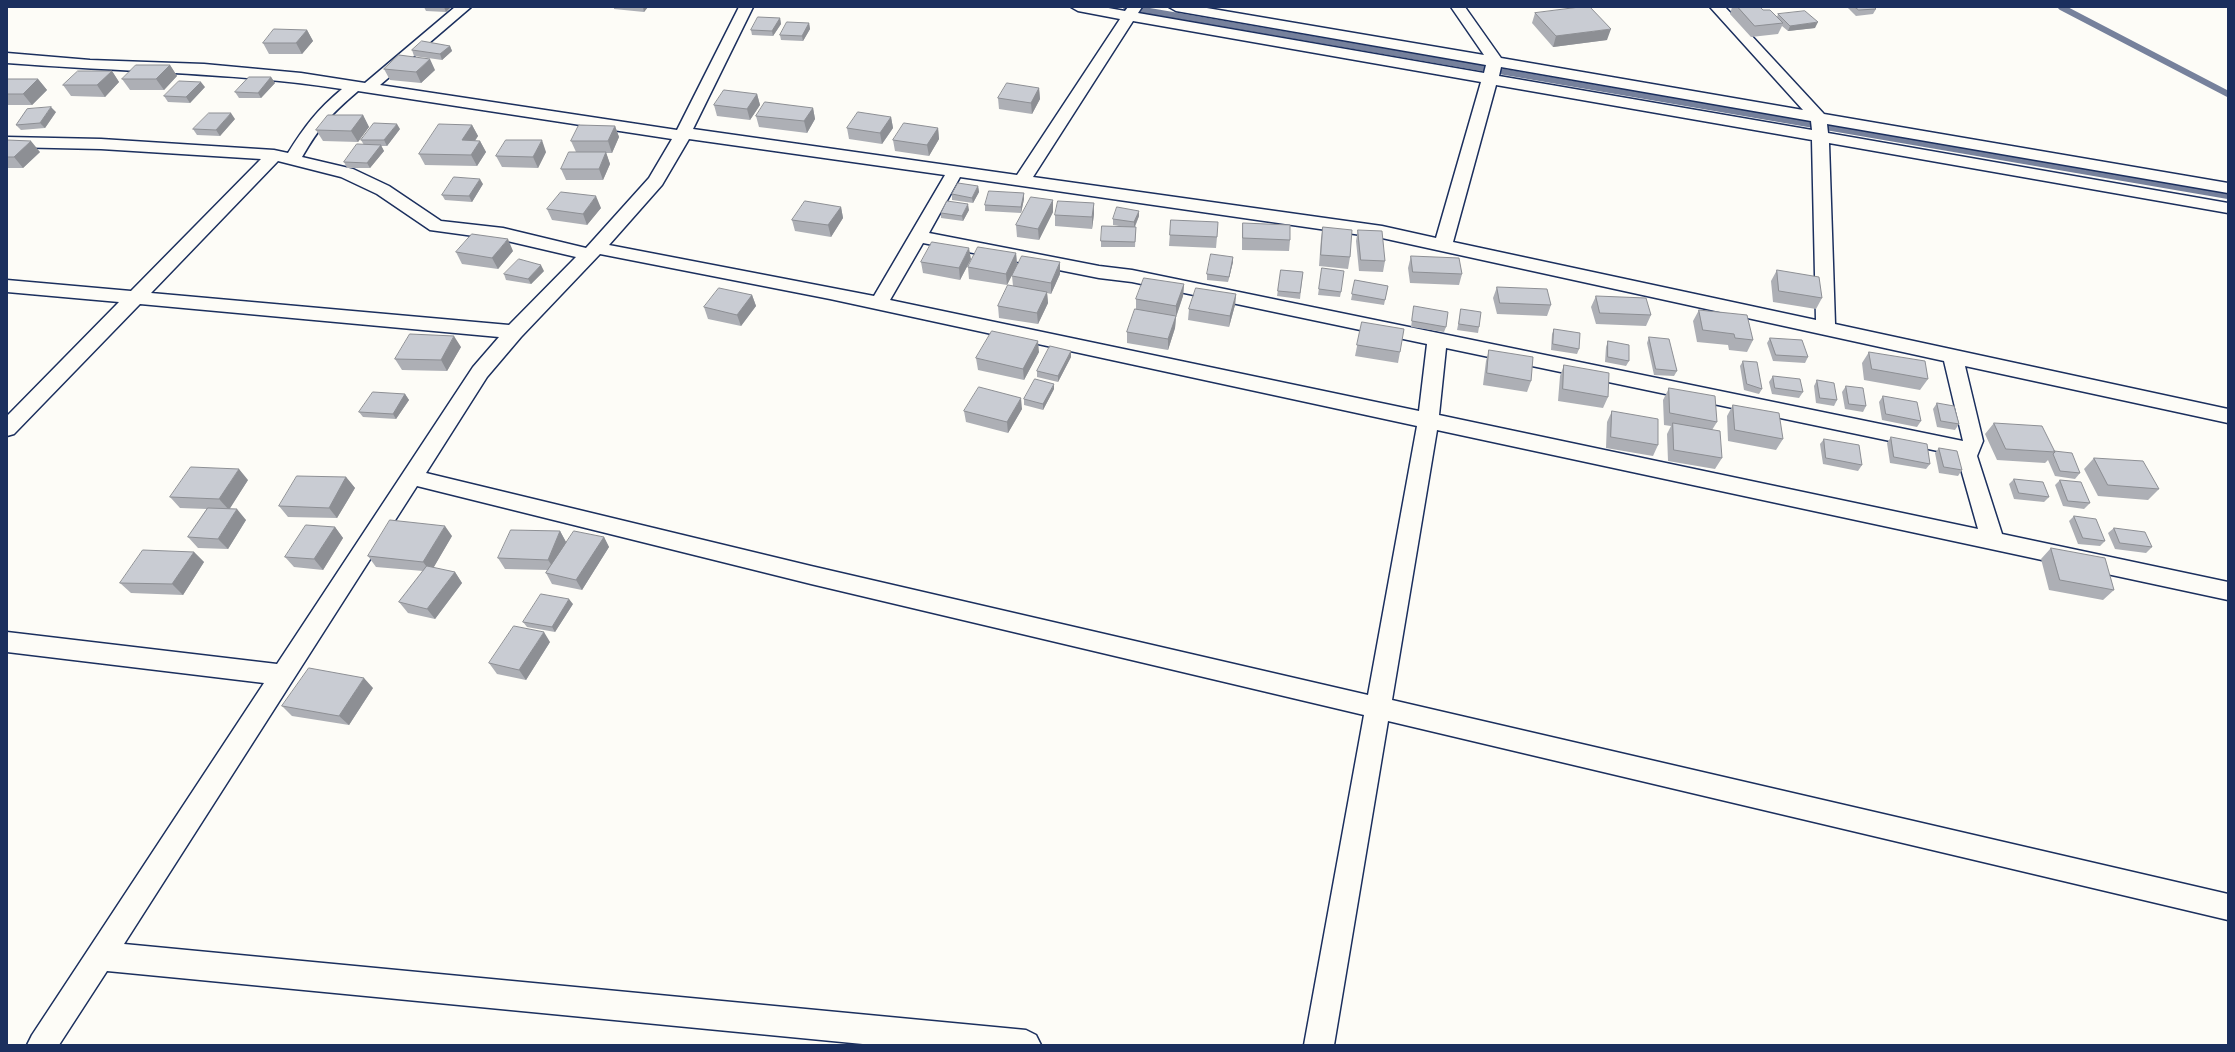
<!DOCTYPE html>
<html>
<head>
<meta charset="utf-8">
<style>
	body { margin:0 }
	#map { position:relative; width:2235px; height:1052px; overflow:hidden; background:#fdfcf7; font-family:"Architects Daughter",sans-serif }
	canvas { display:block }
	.frame { position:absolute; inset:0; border:8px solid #1b2f5e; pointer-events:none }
</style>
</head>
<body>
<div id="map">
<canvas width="2235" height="1052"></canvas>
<div class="frame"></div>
</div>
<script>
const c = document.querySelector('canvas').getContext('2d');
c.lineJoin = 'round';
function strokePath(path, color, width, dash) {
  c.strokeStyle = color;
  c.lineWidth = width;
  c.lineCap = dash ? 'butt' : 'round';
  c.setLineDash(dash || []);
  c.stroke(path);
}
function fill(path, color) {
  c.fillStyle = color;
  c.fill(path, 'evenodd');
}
const stream = new Path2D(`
	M1126 7 2228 196
	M2061 7 2228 94`);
const minor = new Path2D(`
	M455 7H471L380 85 677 130 739 7H753L693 129 1017 175 1120 19 1078 11 1071 7H1103L1125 11 1128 7H1142L1138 13 1484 73 1486 65 1176 11 1169 7H1201L1484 55 1451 7H1465L1501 58 1803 110 1710 7H1725L1824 114 2228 183V193L1827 124 1828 133 2228 203V213L1829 143 1835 324 2228 409V423L1965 366 1983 441 1977 456 2002 534 2228 582V600L1437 430 1392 700 2228 894V920L1388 721 1334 1045H1304L1364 715 811 584 417 486 124 944 1026 1030 1036 1035 1041 1045H873L107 971 59 1045H27L32 1035 264 683 7 652V632L277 664 473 367 499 337 140 304 14 434 7 436V416L119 302 7 292V280L131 291 261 159 101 149 7 147V137L101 139 274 150 288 153C305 126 317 110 342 89 231 72 119 72 7 63V53L90 60 204 64 301 73 365 83ZM1133 21 1481 82 1436 238 1382 226 1033 177ZM1501 67 1811 121 1812 130 1499 76ZM1496 85 1812 140 1816 320 1453 242ZM358 91 672 139 649 178 586 248 503 228 441 221 389 186 353 169 302 157C320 126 331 114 358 91ZM689 139 945 175 874 296 609 245 662 185ZM278 161 341 177 377 194 430 230 503 240 576 257 509 325 151 293ZM960 177 1382 238 1944 361 1963 441 1132 270 1099 266 929 233ZM923 243 1099 278 1132 282 1427 344 1419 411 890 300ZM600 254 830 299 1417 426 1368 695 811 566 426 473 487 377 521 337ZM1446 348 1957 455 1978 529 1439 415Z`);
const wall = new Path2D(`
	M424 7H451L446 12 426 11Z
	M614 7H648L644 12 614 9Z
	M1732 7H1760L1763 10 1777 17 1778 14 1815 28 1788 31 1782 26 1778 34 1751 37 1730 14Z
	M1847 7H1874L1876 9 1873 14 1856 16Z
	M1535 13 1607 40 1553 47 1532 23Z
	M780 18 781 24 773 36 752 35 751 30Z
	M809 23 810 29 803 41 781 40 780 35Z
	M307 30 313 41 302 54H269L263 43Z
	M450 46 452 51 442 60 414 56 412 50Z
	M170 65 177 76 164 90H130L122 79Z
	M384 69 435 70 421 83 390 80Z
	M112 71 119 82 105 97 71 96 63 85Z
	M271 77 275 83 261 98H239L235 92Z
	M7 79H38L47 90 32 105H7Z
	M205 87 190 103 168 102 164 96Z
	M1039 88 1040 99 1032 114 999 109 998 98Z
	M757 94 760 105 750 120 717 116 714 105Z
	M813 108 815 119 807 133 759 127 756 116Z
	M56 112 45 128 21 130 16 125Z
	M363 115 369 127 358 142 323 141 316 130Z
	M891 117 893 128 882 144 849 139 847 128Z
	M235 119 220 136 197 135 193 129Z
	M472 125 478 136 475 141H480L486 152 477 166 425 165 419 154Z
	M615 126 619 137 612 153H606L610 164 603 180H566L561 169 576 152 571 141Z
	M938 128 939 139 929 156 895 151 893 140Z
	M400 129 387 146H381L384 151 370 168H347L344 162 364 145 361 140Z
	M7 140 40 152 23 168H7Z
	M546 152 538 168 502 167 496 156Z
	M483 184 472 202 445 200 442 195Z
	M978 186 979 192 973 203 952 200V194Z
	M1024 193V199L1021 213 985 211V205Z
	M1053 200V212L1039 240 1017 237 1016 225Z
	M1094 203V214L1092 229 1055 226V215Z
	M841 207 843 218 831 237 795 231 792 220Z
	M601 208 587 225 552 220 547 209Z
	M969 210 963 221 941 218V213Z
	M1139 216 1135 227H1136L1135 247H1101V241L1125 227 1113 225V219Z
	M1171 220 1217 237 1216 248 1169 246Z
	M1243 223 1290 240 1289 251 1242 250V235Z
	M1323 227 1350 257 1348 269 1319 266 1321 238Z
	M1358 230 1385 261 1383 272 1359 271 1356 241Z
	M513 251 498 269 462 264 456 252Z
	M1016 253 1017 265 1007 285 969 279 968 267Z
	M1411 256 1462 274 1459 285 1410 283 1408 268Z
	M1233 257V262L1228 282 1207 280V274Z
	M971 259 960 280 923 273 921 262Z
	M1322 268 1341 292 1340 297 1318 295Z
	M1281 270 1303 272 1300 299 1277 296Z
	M1777 270 1822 298 1816 309 1773 302 1771 281Z
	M544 271 531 284 506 280 504 274Z
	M1060 274 1051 294 1047 293 1048 303 1038 324 999 318 998 306 1013 286 1012 276Z
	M1355 280 1388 286 1384 305 1351 300Z
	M1184 284 1183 296 1176 317 1175 328 1168 350 1127 343V332L1136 309V299Z
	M1497 287 1551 305 1547 316 1497 314 1493 298Z
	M1236 294 1235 305 1229 327 1188 320 1189 309Z
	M752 295 756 306 741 326 708 319 704 307Z
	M1596 296 1651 315 1646 326 1596 324 1591 307Z
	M1414 306 1446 327 1444 332 1411 327Z
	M1461 309 1479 327 1478 333 1457 330 1460 315Z
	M1699 310 1753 340 1747 352 1729 350 1728 345 1697 342 1693 321Z
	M1362 322 1400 352 1398 363 1355 356Z
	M1554 329 1579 349 1577 354 1551 350 1552 334Z
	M1649 337 1677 371 1674 376 1654 375 1647 343Z
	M1770 338 1808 357 1805 363 1773 361 1767 343Z
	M1608 341 1629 361 1626 366 1605 362 1606 347Z
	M461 347 447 371 402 370 395 359Z
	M1489 350 1531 381 1527 392 1483 385 1486 361Z
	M1071 351V357L1058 382 1037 377V371Z
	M1039 352 1024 380 978 370 976 358Z
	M1869 352 1928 379 1920 390 1864 380 1862 363Z
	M1743 361 1762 389 1759 394 1744 390 1740 366Z
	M1564 365 1608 397 1603 408 1558 401 1560 376Z
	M1773 376 1803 392 1799 398 1772 394 1769 382Z
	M1817 380 1837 400 1834 406 1816 403 1814 386Z
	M1846 386 1866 406 1863 412 1845 409 1842 392Z
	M1669 388 1717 422 1712 430 1722 458 1715 469 1668 461 1667 434 1671 426 1664 425 1663 400Z
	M1054 389 1043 410 1024 405V399Z
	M405 394 409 400 396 419 363 417 359 412Z
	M1883 396 1921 421 1917 427 1882 420 1879 402Z
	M1937 403 1959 424 1955 430 1937 427 1933 409Z
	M1733 405 1783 439 1776 450 1728 441 1727 416Z
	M1022 409 1008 433 966 422 964 411Z
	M1612 411 1658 445 1653 456 1606 448 1607 422Z
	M1994 423 2054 451 2080 473 2075 479 2055 476 2048 460 2045 463 1997 460 1985 434Z
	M1891 437 1930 464 1926 469 1890 463 1887 443Z
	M1824 439 1862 465 1858 471 1823 464 1820 444Z
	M1939 448 1962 470 1958 476 1939 473 1935 453Z
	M2094 458 2159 489 2148 500 2098 496 2084 469Z
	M346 477 355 488 337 518 288 517 279 506Z
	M2014 479 2049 497 2044 502 2014 499 2009 484Z
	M248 480 229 509 246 520 228 549 198 548 188 537 207 509 180 508 170 497Z
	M2060 480 2090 503 2084 509 2063 506 2055 485Z
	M2074 516 2105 541 2100 546 2078 544 2069 521Z
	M335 527 343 538 323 570 294 567 285 557Z
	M2114 528 2152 547 2146 553 2115 549 2108 533Z
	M560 531 566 542 604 537 609 547 582 590 552 584 546 573 548 570 505 569 498 558Z
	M452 536 433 568 455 572 462 583 435 619 408 613 399 602 423 571 376 567 368 556Z
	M2051 548 2114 590 2103 600 2049 590 2041 559Z
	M194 552 204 562 183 595 131 593 120 583Z
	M573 604 555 632 527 627 523 622Z
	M550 642 526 680 497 674 489 663Z
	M373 688 349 725 292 716 282 706Z`);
const shadedWall = new Path2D(`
	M444 7H451L446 12Z
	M643 7H648L644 12Z
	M780 18 781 24 773 36 772 31Z
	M1818 22 1815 28 1788 31 1790 26Z
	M809 23 810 29 803 41 802 36Z
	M1611 29 1607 40 1553 47 1556 36Z
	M307 30 313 41 302 54 296 43Z
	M450 46 452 51 442 60 440 54Z
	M430 59 435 70 421 83 416 72Z
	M170 65 177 76 164 90 156 79Z
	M112 71 119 82 105 97 97 85Z
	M271 77 275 83 261 98 258 93Z
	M38 79 47 90 32 105 23 94Z
	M201 82 205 87 190 103 186 97Z
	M1039 88 1040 99 1032 114 1031 103Z
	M757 94 760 105 750 120 747 109Z
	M51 107 56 112 45 128 40 123Z
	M813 108 815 119 807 133 804 121Z
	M231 113 235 119 220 136 216 130Z
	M363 115 369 127 358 142 351 131Z
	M891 117 893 128 882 144 880 133Z
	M397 124 400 129 387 146 384 140Z
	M472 125 478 136 467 152 462 140Z
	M615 126 619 137 612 153 608 141Z
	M938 128 939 139 929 156 927 145Z
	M542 140 546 152 538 168 533 157Z
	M31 141 40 152 23 168 14 157Z
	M480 141 486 152 477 166 471 155Z
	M381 145 384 151 370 168 367 163Z
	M606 152 610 164 603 180 599 169Z
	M480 179 483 184 472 202 469 196Z
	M978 186 979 192 973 203 972 198Z
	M1024 193V199L1021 213V207Z
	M596 196 601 208 587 225 583 214Z
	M1053 200V212L1039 240 1038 229Z
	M1094 203V214L1092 229V217Z
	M968 204 969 210 963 221 962 216Z
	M841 207 843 218 831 237 828 225Z
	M1139 211V216L1134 228V222Z
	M508 239 513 251 498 269 492 258Z
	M969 248 971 259 960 280 959 268Z
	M1016 253 1017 265 1007 285 1006 274Z
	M1233 257V262L1228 282Z
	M1060 262V274L1051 294V283Z
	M541 265 544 271 531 284 528 279Z
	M1184 284 1183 296 1176 317 1175 328 1168 350V339L1176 316V306Z
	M1047 292 1048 303 1038 324 1037 313Z
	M1236 294 1235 305 1229 327 1230 316Z
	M752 295 756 306 741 326 737 315Z
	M454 336 461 347 447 371 441 360Z
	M1038 341 1039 352 1024 380 1023 369Z
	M1071 351V357L1058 382V376Z
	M1054 384V389L1043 410V404Z
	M405 394 409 400 396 419 393 414Z
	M1021 398 1022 409 1008 433 1007 422Z
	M239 469 248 480 229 510 219 499Z
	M346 477 355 488 337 518 329 508Z
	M237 509 246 520 228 549 218 539Z
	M445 526 452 536 431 572 423 562Z
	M335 527 343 538 323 570 314 559Z
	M560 531 566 542 555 570 548 560Z
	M604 537 609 547 582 590 576 580Z
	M194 552 204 562 183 595 172 584Z
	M455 572 462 583 435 619 427 609Z
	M569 599 573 604 555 632 552 627Z
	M544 632 550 642 526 680 519 670Z
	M364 678 373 688 349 725 339 716Z`);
const building = new Path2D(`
	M1580 7H1590L1611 29 1556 36 1535 13Z
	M1738 7H1760L1763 10H1770L1783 23 1755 26Z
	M1855 7H1874L1876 9 1859 10Z
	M1805 11 1818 22 1790 26 1778 14Z
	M758 17 780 18 772 31 751 30Z
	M787 22 809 23 802 36 780 35Z
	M274 29 307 30 296 43H263Z
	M422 41 450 46 440 54 412 50Z
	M399 55 430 59 416 72 384 69Z
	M136 65H170L156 79H122Z
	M78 71H112L97 85H63Z
	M249 77H271L258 93 235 92Z
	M7 79H38L23 94H7Z
	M179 81 201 82 186 97 164 96Z
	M1007 83 1039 88 1031 103 998 98Z
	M724 90 757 94 747 109 714 105Z
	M765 102 813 108 804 121 756 116Z
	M51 107 40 123 16 125 27 109Z
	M858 112 891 117 880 133 847 128Z
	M209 113H231L216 130 193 129Z
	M328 115H363L351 131 316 130Z
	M374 123 397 124 384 140H361Z
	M904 123 938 128 927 145 893 140Z
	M439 124 472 125 462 140 480 141 471 155 419 154Z
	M579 125 615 126 608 141H571Z
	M7 140 31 141 14 157H7Z
	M506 140H542L533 157 496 156Z
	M357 144 381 145 367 163 344 162Z
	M569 152H606L599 169H561Z
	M454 177 480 179 469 196 442 195Z
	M958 183 978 186 972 198 952 194Z
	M989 191 1024 193 1021 207 985 205Z
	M561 192 596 196 583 214 547 209Z
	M1031 197 1053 200 1038 229 1016 225Z
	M805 201 841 207 828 225 792 220Z
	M947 201 968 204 962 216 941 213Z
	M1058 201 1094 203 1092 217 1055 215Z
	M1117 207 1139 211 1134 222 1113 219Z
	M1171 220 1218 222 1217 237 1170 235Z
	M1243 223 1290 225V240L1243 238Z
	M1102 226 1136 227 1135 242 1101 241Z
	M1323 227 1352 230 1350 257 1321 255Z
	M1358 230 1382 231 1385 261 1361 260Z
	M472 234 508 239 492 258 456 252Z
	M932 242 969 248 959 268 921 262Z
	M978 247 1016 253 1006 274 968 267Z
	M1211 254 1233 257 1229 277 1207 274Z
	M1022 256 1060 262 1051 283 1012 276Z
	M1411 256 1459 258 1462 274 1413 272Z
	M519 259 541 265 528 279 504 274Z
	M1322 268 1344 271 1341 292 1319 289Z
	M1281 270 1303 272 1300 293 1278 291Z
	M1777 270 1819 277 1822 298 1779 291Z
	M1144 278 1184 284 1176 306 1136 299Z
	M1355 280 1388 286 1385 300 1352 294Z
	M1008 285 1047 292 1037 313 998 306Z
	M1497 287 1547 289 1551 305 1500 303Z
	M719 288 752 295 737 315 704 307Z
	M1196 288 1236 294 1230 316 1189 309Z
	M1596 296 1646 298 1651 315 1600 313Z
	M1414 306 1448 312 1446 327 1412 321Z
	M1135 309 1176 316 1168 339 1127 332Z
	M1461 309 1481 312 1479 327 1459 324Z
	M1699 310 1747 315 1753 340 1735 338 1734 334 1703 330Z
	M1362 322 1404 329 1400 352 1357 345Z
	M1554 329 1580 333 1579 349 1553 344Z
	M992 331 1038 341 1023 369 976 358Z
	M410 334 454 336 441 360 395 359Z
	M1649 337 1669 339 1677 371 1656 369Z
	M1770 338 1802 340 1808 357 1776 355Z
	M1608 341 1629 345V361L1608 357Z
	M1050 346 1071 351 1058 376 1037 371Z
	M1489 350 1533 357 1531 381 1487 373Z
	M1869 352 1925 361 1928 379 1872 369Z
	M1743 361 1757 362 1762 389 1747 384Z
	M1564 365 1609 373 1608 397 1563 389Z
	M1773 376 1800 379 1803 392 1775 388Z
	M1035 379 1054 384 1043 404 1024 399Z
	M1817 380 1834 383 1837 400 1820 398Z
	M1846 386 1863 388 1866 406 1849 404Z
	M979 387 1021 398 1007 422 964 411Z
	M1669 388 1715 396 1717 422 1670 413Z
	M373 392 405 394 393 414 359 412Z
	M1883 396 1917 402 1921 421 1886 414Z
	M1937 403 1954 406 1959 424 1941 421Z
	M1733 405 1779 413 1783 439 1735 430Z
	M1612 411 1658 419V445L1611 437Z
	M1673 423 1720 431 1722 458 1674 450Z
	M1994 423 2042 426 2055 452 2006 449Z
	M1891 437 1927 444 1930 464 1894 457Z
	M1824 439 1859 445 1862 465 1826 458Z
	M1939 448 1957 451 1962 470 1944 467Z
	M2054 451 2072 453 2080 473 2060 471 2053 454 2055 452Z
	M2094 458 2143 461 2159 489 2108 485Z
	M191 467 239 469 219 499 170 497Z
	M297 476 346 477 329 508 279 506Z
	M2014 479 2043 482 2049 497 2019 493Z
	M2060 480 2081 482 2090 503 2068 501Z
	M208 508 237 509 218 539 188 537Z
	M2074 516 2096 519 2105 541 2083 538Z
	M390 520 445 526 423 562 368 556Z
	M306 525 335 527 314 559 285 557Z
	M2114 528 2145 532 2152 547 2120 543Z
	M511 530 560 531 548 560 498 558Z
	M574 531 604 537 576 580 546 573Z
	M2051 548 2105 558 2114 590 2060 580Z
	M143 550 194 552 172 584 120 583Z
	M427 566 455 572 427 609 399 602Z
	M541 594 569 599 552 627 523 622Z
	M514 626 544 632 519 670 489 663Z
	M309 668 364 678 339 716 282 706Z`);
strokePath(stream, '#76819c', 6);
strokePath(minor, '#1b2f5e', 3);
fill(minor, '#fdfcf7');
fill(wall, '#adafb5');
fill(shadedWall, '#8d8f94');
fill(building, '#c9ccd3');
strokePath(building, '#8d8f94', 1);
</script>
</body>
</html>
